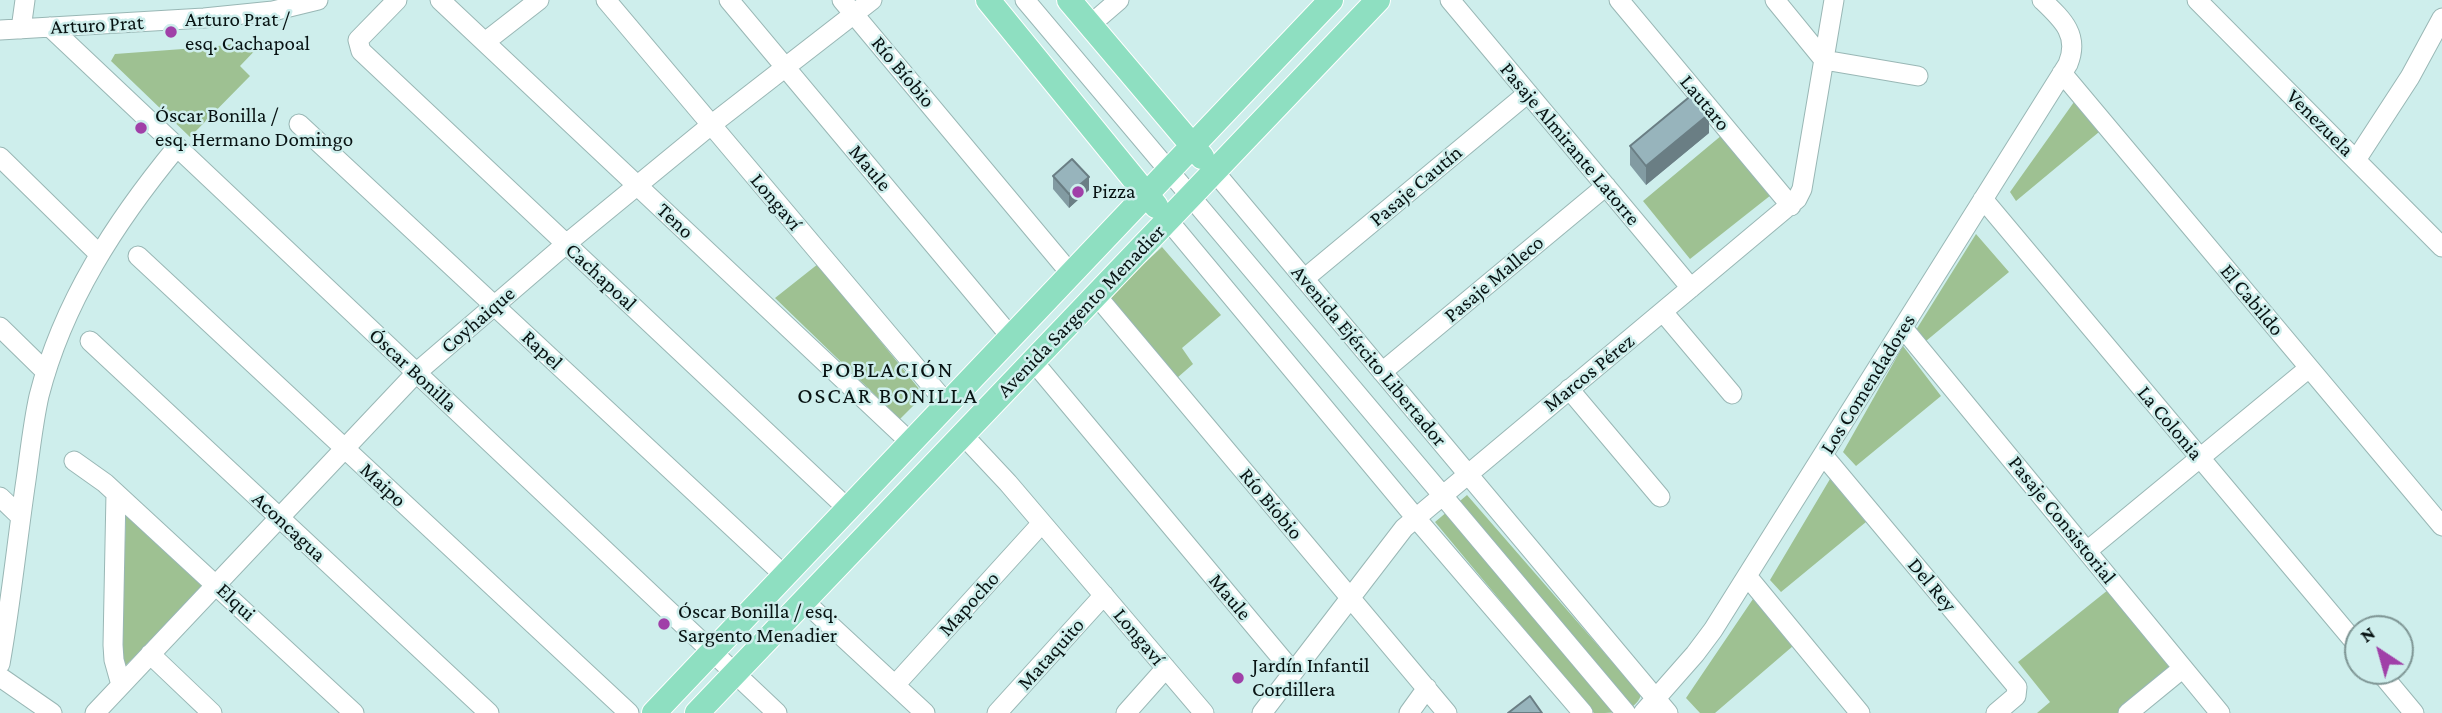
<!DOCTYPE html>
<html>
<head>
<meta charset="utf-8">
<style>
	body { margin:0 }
	#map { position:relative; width:2442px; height:713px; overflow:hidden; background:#ceeeec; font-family:"Crimson Pro",serif }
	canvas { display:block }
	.north { position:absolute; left:2344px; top:615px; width:70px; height:70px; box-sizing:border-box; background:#ceeeec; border:2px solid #7f9695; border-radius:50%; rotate:324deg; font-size:19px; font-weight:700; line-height:28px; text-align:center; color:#081313 }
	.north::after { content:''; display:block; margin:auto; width:24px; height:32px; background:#a040a8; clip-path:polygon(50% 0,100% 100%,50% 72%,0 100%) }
</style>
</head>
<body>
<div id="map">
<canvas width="2442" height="713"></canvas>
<div class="north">N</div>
</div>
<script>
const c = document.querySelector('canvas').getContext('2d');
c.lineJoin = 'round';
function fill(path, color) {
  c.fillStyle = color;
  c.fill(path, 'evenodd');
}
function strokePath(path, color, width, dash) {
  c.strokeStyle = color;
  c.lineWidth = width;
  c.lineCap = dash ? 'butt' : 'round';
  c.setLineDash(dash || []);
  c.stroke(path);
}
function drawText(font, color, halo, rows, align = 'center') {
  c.font = font + ' "Crimson Pro",serif';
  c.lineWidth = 5;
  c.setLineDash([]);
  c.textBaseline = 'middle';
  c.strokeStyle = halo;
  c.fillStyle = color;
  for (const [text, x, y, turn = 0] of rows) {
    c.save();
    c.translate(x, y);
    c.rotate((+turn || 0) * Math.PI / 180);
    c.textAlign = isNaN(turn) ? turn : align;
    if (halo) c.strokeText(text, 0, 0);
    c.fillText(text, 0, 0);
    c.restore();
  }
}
const green = new Path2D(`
	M265 40 240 66 250 76 190 137 111 61 115 54 210 47Z
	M2074 102 2099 132 2016 201 2010 192Z
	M1722 135 1771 195 1690 259 1643 201Z
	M1976 234 2009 272 1926 341 1916 330Z
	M1162 247 1221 315 1182 348 1193 364 1177 378 1109 296Z
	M818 264 924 395 900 419 775 298Z
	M1903 346 1941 396 1856 466 1843 452Z
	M1830 479 1866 522 1781 592 1770 580Z
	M1467 495 1641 695C1635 713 1613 713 1594 713L1435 522Z
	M126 511 207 583 121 670Z
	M2108 590 2174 672 2124 713H2037L2050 702 2018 662Z
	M1753 599 1793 646 1715 713H1700L1686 698Z`);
const minor = new Path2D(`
	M397 0 358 40 361 51 847 508
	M440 0 910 442
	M606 0 947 404
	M729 0 1011 337
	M842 0 1071 274
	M1025 0 1626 713
	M1450 0 1691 288
	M1619 0 1791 206
	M1775 0 1824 60 1918 76
	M2197 0 2442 247
	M1090 25 1119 0
	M50 27 777 713
	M21 29 25 0
	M0 30 204 18 273 11 318 0
	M485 42 539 0
	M2062 73 2442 526
	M299 124 784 575
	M0 157 99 254
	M2356 160 2410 77 2442 18
	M1214 171 1668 713
	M1983 199 2358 646
	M1168 220 1415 517 1583 713
	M138 256 629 713
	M1304 279 1528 93
	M1096 295 1447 713
	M1663 312 1732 394
	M0 327 46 372
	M1903 328 2220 713
	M90 341 489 713
	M1033 361 1293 672
	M1382 372 1606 186
	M1569 389 1660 497
	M963 435 1008 483 1204 713
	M1823 455 2017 687 2016 696 1996 713
	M74 461 105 483 354 713
	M116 493 113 645 114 660 121 685
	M0 497 21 517
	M2087 551 2309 368
	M1747 576 1860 713
	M804 601 925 713
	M150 654 212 713
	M0 664C11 603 17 541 26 480 30 452 33 423 39 396 63 302 116 221 177 147
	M2379 671 2414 713
	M0 677 52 713
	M895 685 1042 523
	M95 713 416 373 566 244 711 125 872 0
	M997 713 1104 595
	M1126 713 1166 668
	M1262 713 1404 528 1797 199 1802 189 1834 0
	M1409 713 1427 688
	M1643 713 1695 654 1713 630 2068 64C2080 35 2062 19 2042 0
	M2128 713 2183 668`);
const major = new Path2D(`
	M988 0 1156 206
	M1069 0 1202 157
	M654 713 1331 0
	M697 713 1378 0`);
const wall = new Path2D(`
	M1709 133 1646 185 1630 165V146Z
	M1053 176 1089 190 1069 208 1053 189Z`);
const shadedWall = new Path2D(`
	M1709 114V133L1646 185V166Z
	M1089 177V190L1069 208V194Z`);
const building = new Path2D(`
	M1693 94 1709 114 1646 166 1630 146Z
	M1072 159 1089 177 1069 194 1053 176Z
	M1530 696 1542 713H1508Z`);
const markers = [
	[171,32,7,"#a040a8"],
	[141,128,7,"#a040a8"],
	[1078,192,7,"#a040a8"],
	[664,624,7,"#a040a8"],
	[1238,678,7,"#a040a8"]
];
const poiNames = [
	["Arturo Prat /",185,20],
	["esq. Cachapoal",185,44],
	["Óscar Bonilla /",155,116],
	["esq. Hermano Domingo",155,140],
	["Pizza",1092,192],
	["Óscar Bonilla / esq.",678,612],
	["Sargento Menadier",678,636],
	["Jardín Infantil",1252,666],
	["Cordillera",1252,690]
];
const streetNames = [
	["Arturo Prat",97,25,-3],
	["Río Bíobio",903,72,50],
	["Lautaro",1705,103,50],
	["Venezuela",2320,123,45],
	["Pasaje Almirante Latorre",1570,144,50],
	["Maule",870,168,50],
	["Pasaje Cautín",1416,186,-40],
	["Longaví",776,202,50],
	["Teno",675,221,43],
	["Cachapoal",601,277,43],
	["Pasaje Malleco",1494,279,-40],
	["El Cabildo",2252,300,50],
	["Avenida Sargento Menadier",1081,311,-46],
	["Coyhaique",478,320,-41],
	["Rapel",542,350,43],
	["Avenida Ejército Libertador",1369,356,50],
	["Óscar Bonilla",413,370,43],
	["Marcos Pérez",1589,373,-39],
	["Los Comendadores",1868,384,-58],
	["La Colonia",2170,423,50],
	["Maipo",383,485,43],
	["Río Bíobio",1271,504,50],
	["Pasaje Consistorial",2062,520,51],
	["Aconcagua",289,527,43],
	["Del Rey",1932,585,50],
	["Maule",1230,597,50],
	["Elqui",236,602,43],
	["Mapocho",969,604,-48],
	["Longaví",1139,637,50],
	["Mataquito",1051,654,-48]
];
const neighbourhoodNames = [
	["POBLACIÓN",888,370],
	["OSCAR BONILLA",888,396]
];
fill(green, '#9ec192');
strokePath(minor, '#99b7b5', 21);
strokePath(major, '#fff', 26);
strokePath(minor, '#fff', 19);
strokePath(major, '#8edfc1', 24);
fill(wall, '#829ba2');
fill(shadedWall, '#6a7e84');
fill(building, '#97b4bc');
strokePath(building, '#6a7e84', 2);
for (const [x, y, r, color] of markers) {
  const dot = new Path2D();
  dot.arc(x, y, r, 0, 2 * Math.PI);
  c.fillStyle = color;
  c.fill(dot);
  strokePath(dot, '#ceeeec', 2.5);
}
drawText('21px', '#081313', '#ceeeec', poiNames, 'left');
drawText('21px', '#081313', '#ceeeec', streetNames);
c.letterSpacing = '2px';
drawText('23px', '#081313', '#ceeeec', neighbourhoodNames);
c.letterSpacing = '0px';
</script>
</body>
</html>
